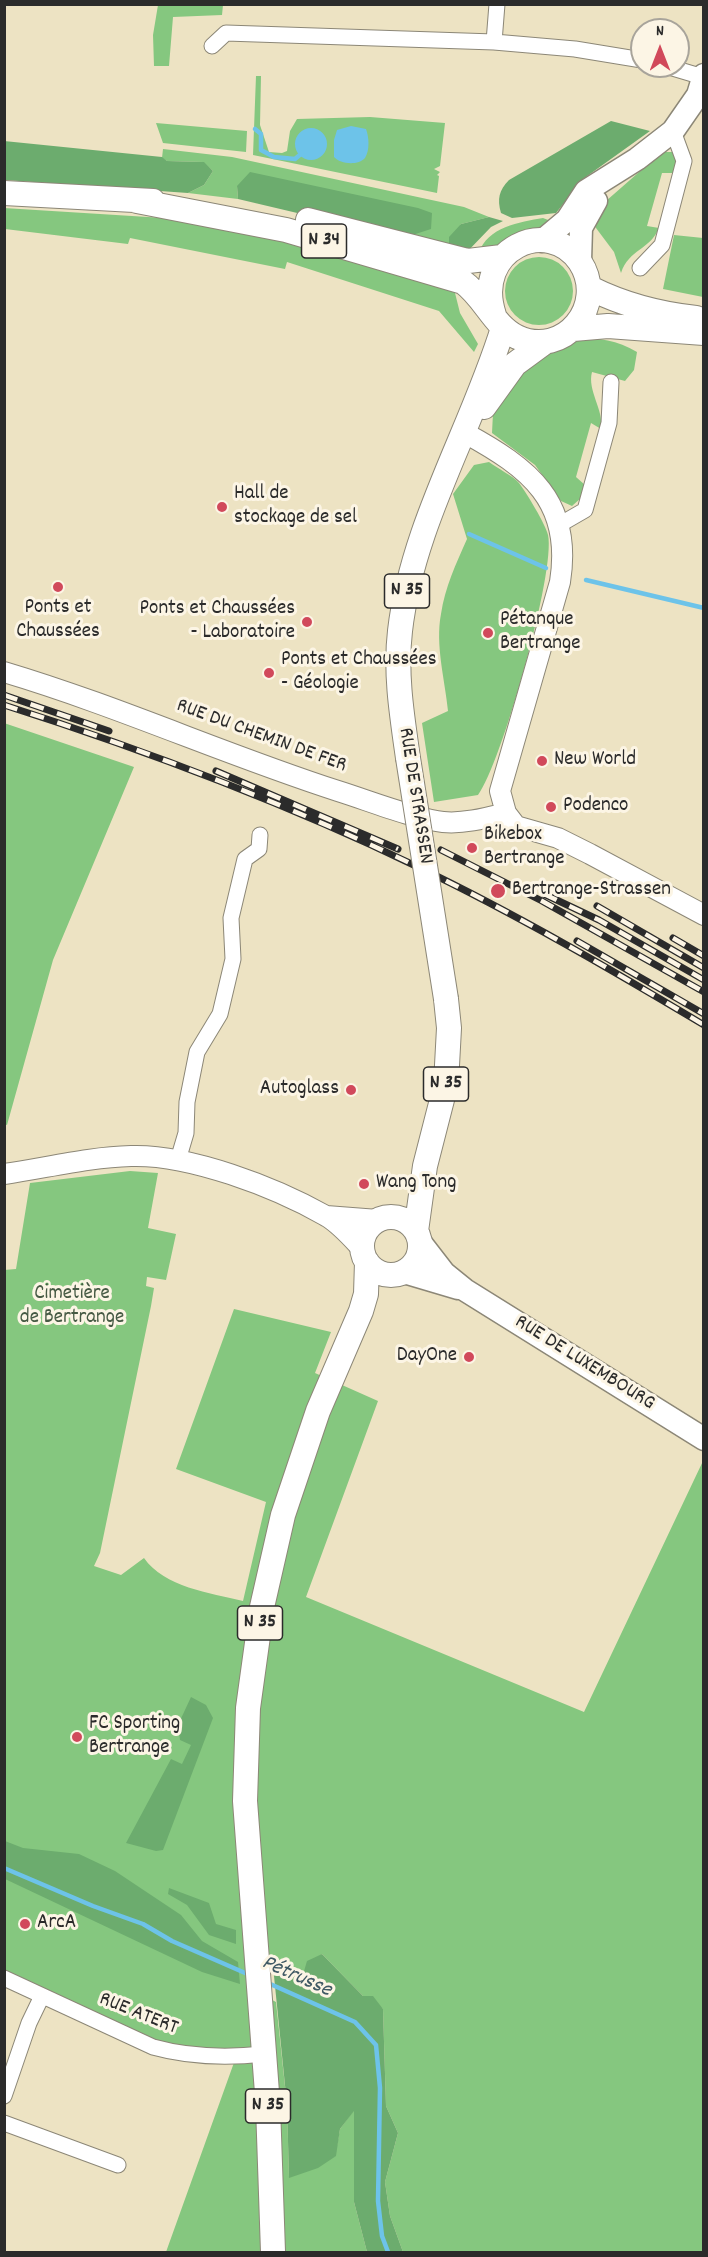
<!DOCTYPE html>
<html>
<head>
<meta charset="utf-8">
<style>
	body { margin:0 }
	#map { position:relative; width:708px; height:2257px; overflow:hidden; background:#ede3c3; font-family:Dekko,sans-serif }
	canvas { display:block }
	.frame { position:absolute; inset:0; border:6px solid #2b2b2b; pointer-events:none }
	.north { position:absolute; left:630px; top:18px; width:60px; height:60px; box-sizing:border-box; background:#fcf5e5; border:2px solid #a8a49b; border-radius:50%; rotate:0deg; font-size:16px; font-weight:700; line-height:24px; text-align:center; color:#2b2b2b }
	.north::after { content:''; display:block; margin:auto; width:21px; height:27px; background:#d1495b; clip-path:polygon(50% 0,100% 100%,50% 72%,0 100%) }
</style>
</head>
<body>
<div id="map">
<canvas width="708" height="2257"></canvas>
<div class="frame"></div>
<div class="north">N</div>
</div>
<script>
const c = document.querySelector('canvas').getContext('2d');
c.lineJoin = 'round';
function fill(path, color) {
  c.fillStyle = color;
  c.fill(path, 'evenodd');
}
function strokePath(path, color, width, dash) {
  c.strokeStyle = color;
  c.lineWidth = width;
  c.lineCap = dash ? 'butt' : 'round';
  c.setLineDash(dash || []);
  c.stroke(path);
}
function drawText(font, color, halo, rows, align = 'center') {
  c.font = font + ' Dekko,sans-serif';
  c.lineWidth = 6;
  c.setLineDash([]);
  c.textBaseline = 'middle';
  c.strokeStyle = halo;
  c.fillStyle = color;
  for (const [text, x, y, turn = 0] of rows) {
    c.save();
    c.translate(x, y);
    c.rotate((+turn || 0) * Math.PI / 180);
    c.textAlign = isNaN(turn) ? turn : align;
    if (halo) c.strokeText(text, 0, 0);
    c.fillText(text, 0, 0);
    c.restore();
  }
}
const green = new Path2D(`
	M158 5H223L222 15 173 17 169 66H154L153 35Z
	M256 76H261L260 125 269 152 282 153 287 151 290 131 297 119 370 117 445 123 440 166 434 169 440 172 437 175 439 176 437 193 253 155Z
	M156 123 247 131 246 152 163 143Z
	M163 149 232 157 464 207 489 217 461 224 449 247 237 186 238 199 188 193 204 185 213 171 203 162 167 161 162 158Z
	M662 152H672L678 159 675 173H662L647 226 659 228C650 250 629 249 621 273L614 252 593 224 606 201Z
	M4 208 164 218 277 235 454 289 460 313 478 344 474 352 439 311 287 262 285 269 130 238 128 244 5 229Z
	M543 218 556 223 479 253C487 227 520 222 543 218Z
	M674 235 703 238V297L663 289Z
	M505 291a34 34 0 1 1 68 0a34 34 0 1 1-68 0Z
	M577 338C599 338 617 340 637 352L634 370 625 381 592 372C587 391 604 409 601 429L591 423 576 477 585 485 581 498 572 506 561 501 535 465 492 433 493 413 518 365Z
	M489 462C498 469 512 475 519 483 526 492 546 525 548 535 556 571 501 765 478 795L434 802 422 723 448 711C445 680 435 645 441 614 445 587 456 564 467 539L453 494 474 465Z
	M4 723 134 767 53 960 7 1125 4 1124Z
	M130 1171 158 1173 148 1228 176 1234 166 1280 147 1277 146 1286 154 1288 151 1306 100 1553 94 1566 121 1575 144 1558C164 1587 210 1593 243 1601L266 1502 176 1469 234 1309 331 1332 315 1373 378 1401 306 1597 584 1712 703 1461V2252H403L390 2216 385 2182 398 2133 386 2106 383 2009 363 1996 322 1954 302 1978 295 1974 274 1976 273 1960 256 1952 259 1993 276 2002 287 2105 289 2177 335 2156 340 2129 354 2110V2202L367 2252H166L236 2057 176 2054 5 1978 4 1270 16 1269 30 1183Z`);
const forest = new Path2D(`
	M611 121 650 131 583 179 556 213 512 218 501 213C497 199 499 190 509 180Z
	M4 141 162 157 167 161 204 162 213 171 204 185 188 193 5 180Z
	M250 172 418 208 432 213 431 229 403 238 238 199 237 186Z
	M489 217 503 221 491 227 465 254 449 247V237L461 224Z
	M191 1697 206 1705 213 1718 163 1850 156 1851 126 1843 171 1759 182 1764 191 1745 180 1740 178 1725Z
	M5 1841 23 1848 79 1854 115 1871 181 1915 202 1941 238 1962 240 1984 202 1972 5 1879Z
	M169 1888 209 1903 216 1924 236 1930V1944L209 1935 187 1905 168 1894Z
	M322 1954 363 1996H373L383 2009 386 2106 398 2133 385 2182 390 2216 403 2252H367L354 2202V2111L340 2129 336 2156 318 2168 289 2178 287 2105 274 1976 295 1974 302 1978 307 1961Z`);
const water = new Path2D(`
	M351 126 366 129C369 137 370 150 365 158 358 166 340 164 334 157V140L337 130Z
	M295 144a16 16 0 1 1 32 0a16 16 0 1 1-32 0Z`);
const stream = new Path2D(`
	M255 129 261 134V150L274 157 295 159 302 153
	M469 534 546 568
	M586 580 704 608
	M4 1868 93 1906 143 1924 172 1941 252 1976
	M268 1983 355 2022 376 2045 380 2088 378 2201 382 2236 388 2252`);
const minor = new Path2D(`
	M494 42 497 4
	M212 46 226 33 494 42 575 49 642 60
	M666 66 703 77
	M640 268 662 245 684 161 673 131
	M559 525 585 510 609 423 611 382
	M178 1160 186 1133 187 1102 197 1052 220 1014 233 959 231 918 245 859 259 849 260 835
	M4 1978 153 2047C189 2057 227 2058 264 2054
	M4 2096 29 2023 42 1996
	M4 2123 118 2165`);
const tertiary = new Path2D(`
	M465 433C529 468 573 501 560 582L500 791 506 813 516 826 558 838 590 854 704 915
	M4 672C118 706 226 755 338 791 367 800 415 819 443 822 464 824 486 818 506 813
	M4 1174C46 1168 89 1157 131 1156 189 1154 275 1187 326 1216 340 1224 351 1237 362 1249
	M326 1216 378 1220`);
const secondary = new Path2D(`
	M542 241 567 220 586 191 637 159 673 131 698 95 704 75
	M580 261 581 228 596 201
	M420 1242 444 1273 465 1290 704 1439
	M404 1272 458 1288`);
const primary = new Path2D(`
	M4 193 153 201
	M137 201 286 230 463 282C484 297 494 326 517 337 564 359 608 305 580 262 549 215 472 249 494 315
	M308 220 468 261 502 257
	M590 288C624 305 658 314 696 318
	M573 329 608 326 704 333
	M484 407 515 364 545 342
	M408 758C402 716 395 673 400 631 412 525 472 429 503 328
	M362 1246a29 29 0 1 1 58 0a29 29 0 1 1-58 0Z
	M416 1231 425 1166 446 1084 449 1028 446 999
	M273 2252 268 2106 245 1801 248 1708 262 1607 283 1515 318 1411 361 1311 366 1294 367 1262`);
const rail = new Path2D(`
	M4 695 109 731
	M4 705C145 750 285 803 418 867 516 914 610 969 704 1025
	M216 771 398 849
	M441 850 542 901 704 992
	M544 894 599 920 704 980
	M597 906 704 968
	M673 938 704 956
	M577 941 704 1014`);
const primaryBridge = new Path2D(`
	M408 758 446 999`);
const markers = [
	[222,507,6,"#d1495b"],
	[58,587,6,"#d1495b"],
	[307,622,6,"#d1495b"],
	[488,633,6,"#d1495b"],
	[269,673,6,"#d1495b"],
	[542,761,6,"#d1495b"],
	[551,807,6,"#d1495b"],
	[472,848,6,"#d1495b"],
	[498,891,8,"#d1495b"],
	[351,1090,6,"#d1495b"],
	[364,1184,6,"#d1495b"],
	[469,1357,6,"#d1495b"],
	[77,1737,6,"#d1495b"],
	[25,1924,6,"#d1495b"]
];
const shields = [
	[324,241,45],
	[407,591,45],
	[446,1084,45],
	[260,1623,45],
	[268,2106,45]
];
const shieldNames = [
	["N 34",324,241],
	["N 35",407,591],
	["N 35",446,1084],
	["N 35",260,1623],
	["N 35",268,2106]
];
const poiNames = [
	["Hall de",234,495],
	["stockage de sel",234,519],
	["Ponts et",58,609,"center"],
	["Chaussées",58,633,"center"],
	["Ponts et Chaussées",295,610,"right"],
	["- Laboratoire",295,634,"right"],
	["Pétanque",500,621],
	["Bertrange",500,645],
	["Ponts et Chaussées",281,661],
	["- Géologie",281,685],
	["New World",554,761],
	["Podenco",563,807],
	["Bikebox",484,836],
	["Bertrange",484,860],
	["Bertrange-Strassen",512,891],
	["Autoglass",339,1090,"right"],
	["Wang Tong",376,1184],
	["DayOne",457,1357,"right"],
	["FC Sporting",89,1725],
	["Bertrange",89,1749],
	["ArcA",37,1924]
];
const streetNames = [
	["RUE DU CHEMIN DE FER",261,737,20],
	["RUE DE STRASSEN",414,796,81],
	["RUE DE LUXEMBOURG",584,1364,32],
	["RUE ATERT",138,2015,22]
];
const parkNames = [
	["Cimetière",72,1295],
	["de Bertrange",72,1319]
];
const waterNames = [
	["Pétrusse",296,1978,24]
];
fill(green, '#85c77f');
fill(forest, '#6cac6e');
fill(water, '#6dc3e9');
strokePath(stream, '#6dc3e9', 4.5);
strokePath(minor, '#8c8777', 17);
strokePath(tertiary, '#8c8777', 22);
strokePath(secondary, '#8c8777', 25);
strokePath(primary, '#8c8777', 26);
strokePath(minor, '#fff', 15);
strokePath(tertiary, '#fff', 20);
strokePath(secondary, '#fff', 22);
strokePath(primary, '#fff', 24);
strokePath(rail, '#2b2b2b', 7);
strokePath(rail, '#fcf5e5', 4.5, [14]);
strokePath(primaryBridge, '#8c8777', 26, []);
strokePath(primaryBridge, '#fff', 24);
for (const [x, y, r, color] of markers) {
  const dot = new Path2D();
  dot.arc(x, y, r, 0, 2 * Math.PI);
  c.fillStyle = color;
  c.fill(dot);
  strokePath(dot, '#fcf5e5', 2);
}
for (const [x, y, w] of shields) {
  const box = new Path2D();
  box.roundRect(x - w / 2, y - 17, w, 34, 4.5);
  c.fillStyle = '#fcf5e5';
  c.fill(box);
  strokePath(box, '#2b2b2b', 1.5);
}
drawText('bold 20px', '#2b2b2b', null, shieldNames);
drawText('21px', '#2b2b2b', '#fcf5e5', poiNames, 'left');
drawText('21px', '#2b2b2b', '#fcf5e5', streetNames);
drawText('21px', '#465a44', '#fcf5e5', parkNames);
drawText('italic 22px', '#3f5964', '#fcf5e5', waterNames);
</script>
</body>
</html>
